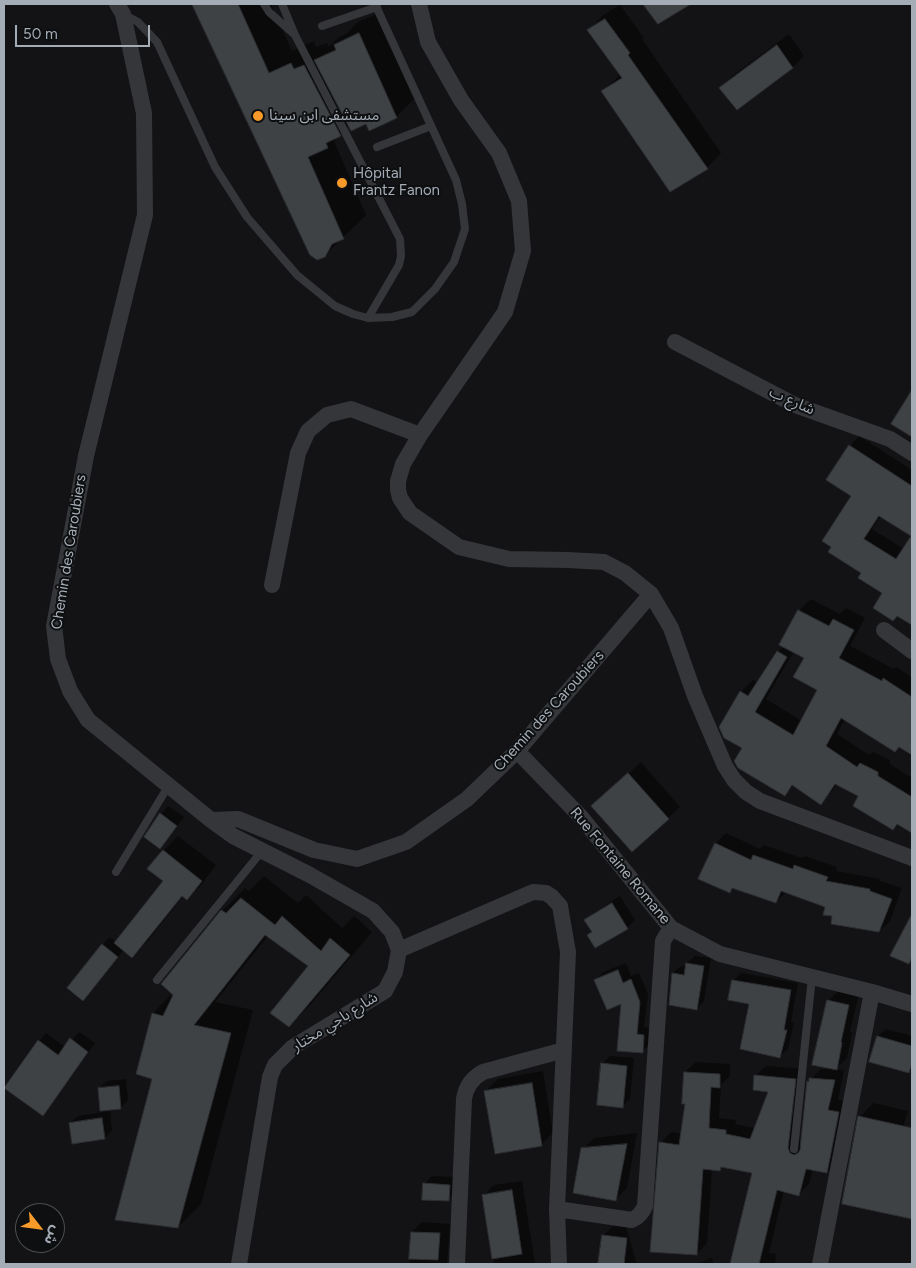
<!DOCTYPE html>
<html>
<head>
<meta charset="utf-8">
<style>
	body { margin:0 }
	#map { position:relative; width:916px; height:1268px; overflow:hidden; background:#131315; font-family:Figtree,"Noto Sans Arabic",sans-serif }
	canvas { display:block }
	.frame { position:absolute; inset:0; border:5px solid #a4acb6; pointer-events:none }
	.north { position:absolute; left:15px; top:1203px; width:50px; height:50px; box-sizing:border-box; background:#0e0f10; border:1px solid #4a4e52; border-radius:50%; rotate:120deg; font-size:14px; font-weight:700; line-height:20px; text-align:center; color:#a4acb6 }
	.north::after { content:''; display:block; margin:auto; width:18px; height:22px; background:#f79a2a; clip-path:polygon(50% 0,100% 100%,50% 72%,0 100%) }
	.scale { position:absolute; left:15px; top:25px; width:135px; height:22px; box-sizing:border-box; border:2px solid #a4acb6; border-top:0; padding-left:6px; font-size:15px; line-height:18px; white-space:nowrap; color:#a4acb6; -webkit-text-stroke:4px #0e0f10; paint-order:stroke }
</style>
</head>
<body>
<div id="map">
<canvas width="916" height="1268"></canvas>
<div class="frame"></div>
<div class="north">ش</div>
<div class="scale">50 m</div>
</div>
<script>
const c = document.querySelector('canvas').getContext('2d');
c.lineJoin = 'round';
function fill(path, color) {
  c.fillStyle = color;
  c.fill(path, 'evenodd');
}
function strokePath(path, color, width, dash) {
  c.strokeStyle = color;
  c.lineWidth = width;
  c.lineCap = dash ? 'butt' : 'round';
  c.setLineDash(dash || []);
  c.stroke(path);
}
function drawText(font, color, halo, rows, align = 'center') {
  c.font = font + ' Figtree,"Noto Sans Arabic",sans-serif';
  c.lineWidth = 4;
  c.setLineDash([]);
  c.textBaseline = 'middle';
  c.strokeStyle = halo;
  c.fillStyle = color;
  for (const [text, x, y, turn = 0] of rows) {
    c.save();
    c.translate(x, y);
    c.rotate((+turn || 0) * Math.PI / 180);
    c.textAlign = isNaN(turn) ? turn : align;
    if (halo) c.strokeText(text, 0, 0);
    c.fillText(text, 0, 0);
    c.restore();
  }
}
const shadow = new Path2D(`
	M194 4H271L292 51 314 41 316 47 327 43 329 47 338 38 346 34 358 22 381 12 418 95 396 117 349 125 334 141 366 215 324 256 194 5Z
	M620 5 644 38 642 39 721 153 707 168 603 91 621 74 589 30 603 15Z
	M789 34 804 56 793 67 737 109 720 88 732 76Z
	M859 436 912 470V536L881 516 872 529 904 549 912 536V624L897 615 884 593 862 573 853 495 850 446Z
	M811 599 840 614 846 608 865 618 850 646 894 669 896 667 912 677V754L845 719 837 734 869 755 873 752 890 760V764L912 778V831L898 823 893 828 860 796 838 784 821 803 794 785 784 795 744 748 741 692 753 680 758 683 778 652 784 646 799 611ZM794 651 805 657 819 689 802 721 766 699Z
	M641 762 680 807 668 818 605 795Z
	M168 806 184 817 160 848 161 814Z
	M726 833 760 849 764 845 802 858 805 856 837 867 836 871 880 879V881L902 888 890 921 879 931 834 915 826 906 786 892 776 902 734 887 729 892 716 843Z
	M178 836 216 865 202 884 187 899 183 896 147 942 132 957 124 950 83 999 102 945 110 937 116 942 165 881 149 869 164 850Z
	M264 876 298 903 306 895 342 928 354 916 372 932 312 1003 289 1026 309 966 268 936 215 1002 253 1010 201 1204 178 1227 154 1079 153 1013 173 993 163 984 222 911 245 888 249 891Z
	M620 896 635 920 627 928 593 932 586 920 594 913Z
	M912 917V959L909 963 892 956Z
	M695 956 711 958 704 1001 696 1009 673 973 681 966 686 967 687 963Z
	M626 963 631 976 639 973 648 994 644 1027 652 1028 650 1044 642 1052 622 1003 596 980 603 972Z
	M741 973 798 983 791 1022 794 1023 788 1049 780 1056 750 1003 733 981Z
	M839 990 859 994 850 1032H852L847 1058 835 1069 844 1070 838 1100 849 1102 837 1162 827 1172 813 1169 809 1184 799 1194 784 1190 769 1253 776 1254 775 1264H732L754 1172 724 1166 720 1170 712 1169 707 1243 697 1254 661 1143 671 1132 682 1134 686 1103 685 1072 696 1062 730 1064V1076L721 1085 719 1118 736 1120 735 1124 755 1128 770 1091 755 1076 766 1066 805 1069 798 1137 801 1145 808 1082 821 1069H831L829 1000Z
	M886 1029 912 1036V1069L909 1072 871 1061 878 1036Z
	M79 1032 95 1043 50 1106 42 1114 39 1041 46 1033 65 1047Z
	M610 1056 634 1058 630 1099 622 1106 603 1063Z
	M543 1071 553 1133 541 1145 486 1091 498 1079Z
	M126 1079 128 1100 121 1108 99 1088 107 1081Z
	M873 1103 908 1111 899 1141 912 1125V1218L843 1203 860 1117Z
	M110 1111 112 1130 105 1138 70 1123 78 1116Z
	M637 1133 627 1188 616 1199 583 1149 594 1138Z
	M432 1176 457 1177 456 1192 448 1200 425 1184Z
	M522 1181 535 1264H494L484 1195 494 1185Z
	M422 1222 450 1224 447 1264H409L410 1263 412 1232Z
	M613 1226 626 1227 637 1264H600L603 1236Z
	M712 1258 714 1264H695Z`);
const building = new Path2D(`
	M192 4H238L269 73 291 63 294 69 304 65 341 136 326 143 328 148 308 157 344 239 332 244 325 257 317 260 310 255Z
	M643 4H691L658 24Z
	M605 19 630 53 628 55 708 169 670 192 601 91 622 78 587 30Z
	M359 33 397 118 369 131 366 124 351 131 314 60 336 50 334 45Z
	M777 45 793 68 737 110 719 88Z
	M912 390V437L891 424Z
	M849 445 912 486V625L897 616 893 621 873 608 882 593 858 578 861 573 828 552 831 547 822 541 851 496 826 480ZM879 516 911 536 896 559 864 539Z
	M798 610 829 626 833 619 854 630 839 658 882 681 883 678 912 697V755L899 747 895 752 841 718 826 746 857 767 860 763 878 772V776L912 797V833L897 824 893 830 853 806 858 796 835 784 821 805 792 785 785 796 738 768 734 761 742 748 724 738 719 727 740 691 748 696 777 651 787 657 755 712 793 735 817 690 793 677 804 658 779 645Z
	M628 773 669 819 632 852 591 806Z
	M160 813 177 826 160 849 144 837Z
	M715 843 751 860 753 855 793 869 794 865 828 877 826 881 870 889V891L892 899 879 932 831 924 832 916 823 915 825 907 781 891 776 903 732 888 730 893 698 879Z
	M163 850 202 881 187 900 182 896 132 958 114 943 163 881 147 869Z
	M241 898 275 925 282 916 321 951 330 938 350 955 289 1027 270 1013 308 966 265 935 194 1025 231 1033 178 1228 115 1220 152 1079 136 1074 152 1013 163 1016 173 995 161 984 221 910 226 913Z
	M612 903 628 929 595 948 587 935 592 932 584 920Z
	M912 914V957L909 964 890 956Z
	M102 944 118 957 83 1001 67 988Z
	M686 963 704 966 697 1010 669 1005 672 973 684 975Z
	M618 970 623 983 631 979 640 1002 637 1034 644 1035 643 1053 617 1051 621 1004 607 1010 594 980Z
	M732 980 791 990 784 1030H787L780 1058 740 1049 749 1004 728 1000Z
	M827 1000 849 1005 841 1042 842 1043 837 1070 812 1065Z
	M877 1036 912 1046V1063L909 1073 869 1062Z
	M70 1038 88 1052 43 1116 4 1088 38 1040 58 1055Z
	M601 1063 627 1066 623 1108 597 1105Z
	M684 1072 720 1074V1088L711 1087 709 1128 726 1130V1134L750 1139 768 1092 753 1090 754 1075 796 1079 788 1148 790 1153 794 1155 798 1153 800 1150 807 1081 809 1082V1078L835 1080 828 1110 839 1112 827 1173 806 1169 799 1196 777 1190 759 1264H730L752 1173 721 1167 720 1171 703 1169 697 1255 650 1252 659 1142 679 1145 685 1104H682Z
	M532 1083 542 1146 495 1154 484 1091Z
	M119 1086 121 1109 100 1111 98 1088Z
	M858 1116 912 1128V1219L842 1204Z
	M102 1118 105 1139 72 1144 69 1123Z
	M627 1144 616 1201 573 1193 581 1148Z
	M423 1183 450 1185 449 1201 422 1200Z
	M512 1190 522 1254 492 1259 482 1195Z
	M411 1232 440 1233 438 1260 409 1259Z
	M602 1235 627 1238 624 1264H598Z`);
const service = new Path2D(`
	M264 4 269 12 294 34
	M282 4 295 35 400 239 401 256 399 265 368 318
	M125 15 138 22 157 42 215 167 247 217 297 275 335 306 353 314 368 318 392 317 412 312 435 289 454 262 465 229 462 204 456 180 375 4
	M322 26 377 7
	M377 147 431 126
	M116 872 169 785
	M157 980 262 851
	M794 1149 812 977`);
const minor = new Path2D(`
	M117 4 123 14 144 113 145 215 86 456 54 626 58 659 70 691 88 720 211 820 238 819 314 850 357 859 406 842 467 799 517 751 651 594
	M419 4 428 42 461 100 499 153 519 201 523 251 505 312 420 435 403 464 398 481V490L400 498 410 513 459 547 509 559 568 560 604 562 625 573 651 594 671 628 695 696 725 766 734 780 746 792 760 801 912 858
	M675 342 795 405 890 439 912 453
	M272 585 298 453 308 431 327 415 351 409 420 435
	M884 630 912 651
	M517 751 581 817 671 928 720 954 872 992 912 1004
	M211 820 233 836 310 875 373 911 392 932 399 950 395 972 385 991 293 1047 275 1065 270 1077 239 1264
	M399 950 533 892 546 893 552 897 560 906 568 952 557 1209 559 1264
	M557 1209 632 1220C639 1217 642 1213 645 1206L663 941 671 928
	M457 1264 464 1099C466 1086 472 1078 483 1072L564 1050
	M820 1264 872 992`);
const markers = [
	[258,116,6,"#f79a2a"],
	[342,183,6,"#f79a2a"]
];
const poiNames = [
	["مستشفى ابن سينا",269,116],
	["Hôpital",353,174],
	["Frantz Fanon",353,191]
];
const streetNames = [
	["شارع ب",792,401,24],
	["Chemin des Caroubiers",69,552,-81],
	["Chemin des Caroubiers",549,711,-48],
	["Rue Fontaine Romane",620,866,50],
	["شارع باجي مختار",335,1022,-32]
];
fill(shadow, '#0007');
fill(building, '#3f4245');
strokePath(building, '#2d2e31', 1);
strokePath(service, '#34363a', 8);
strokePath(minor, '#34363a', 16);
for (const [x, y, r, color] of markers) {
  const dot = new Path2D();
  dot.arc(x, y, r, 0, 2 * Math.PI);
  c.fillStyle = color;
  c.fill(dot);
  strokePath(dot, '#0e0f10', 2);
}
drawText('15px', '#a4acb6', '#0e0f10', poiNames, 'left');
drawText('15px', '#a4acb6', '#0e0f10', streetNames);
</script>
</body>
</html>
